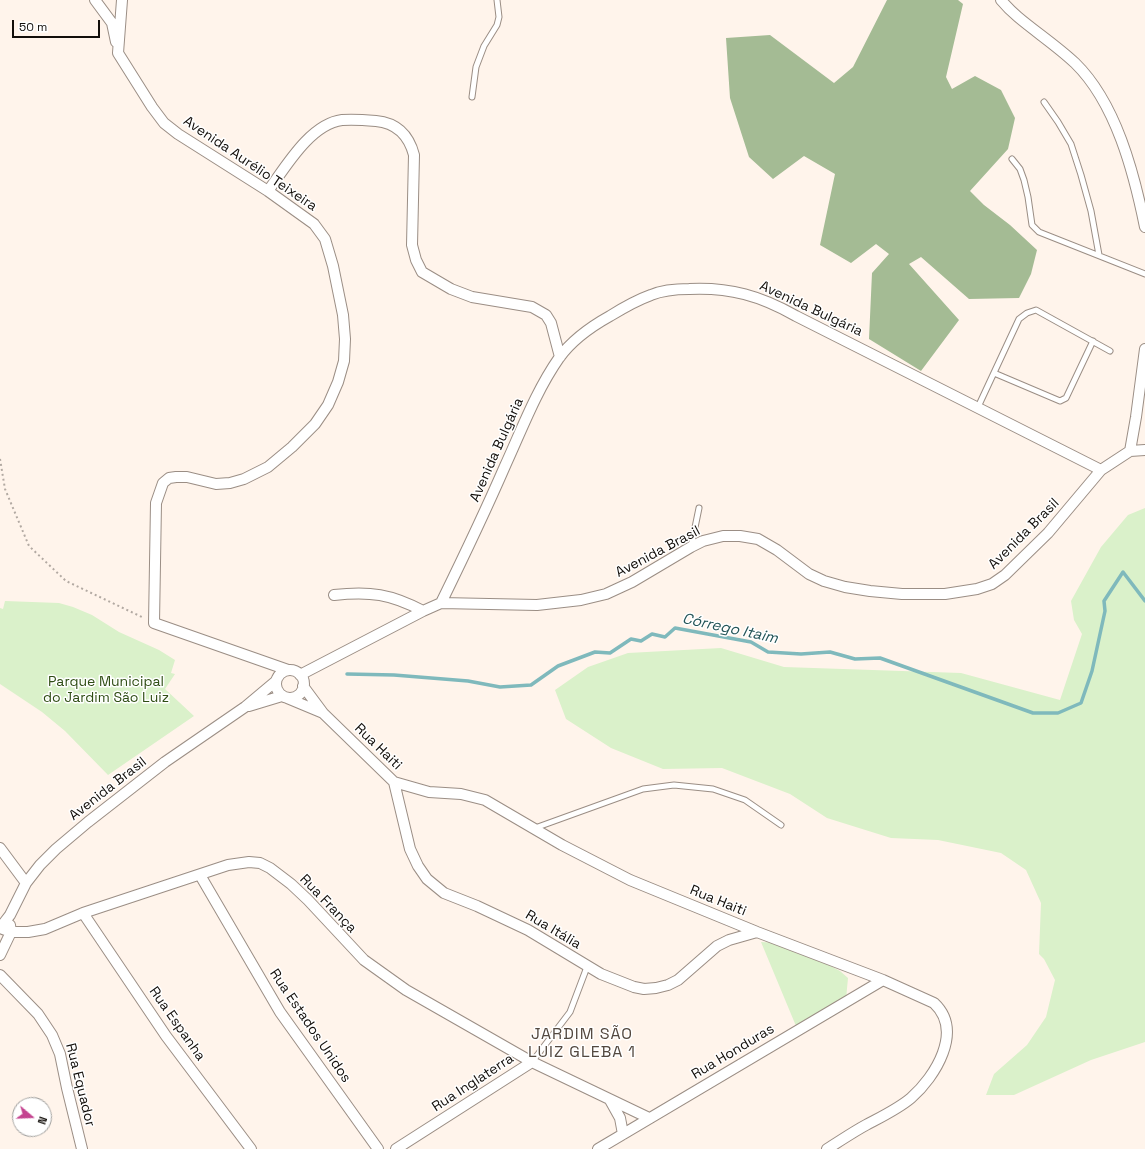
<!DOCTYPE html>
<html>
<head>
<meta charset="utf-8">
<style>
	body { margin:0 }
	#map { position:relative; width:1145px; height:1149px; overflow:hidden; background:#fff4eb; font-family:"Space Grotesk",sans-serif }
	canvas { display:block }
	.north { position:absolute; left:12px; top:1097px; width:40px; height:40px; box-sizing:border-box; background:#fff; border:1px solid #a09f9d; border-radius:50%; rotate:109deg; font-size:11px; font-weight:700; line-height:16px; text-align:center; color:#120e0a }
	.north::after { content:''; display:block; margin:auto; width:14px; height:18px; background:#c44490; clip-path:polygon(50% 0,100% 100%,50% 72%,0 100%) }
	.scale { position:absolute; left:12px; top:20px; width:88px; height:18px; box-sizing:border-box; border:2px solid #120e0a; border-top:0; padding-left:5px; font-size:12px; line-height:14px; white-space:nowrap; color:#120e0a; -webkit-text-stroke:3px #fff; paint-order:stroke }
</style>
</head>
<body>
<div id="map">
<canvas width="1145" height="1149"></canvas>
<div class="north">N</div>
<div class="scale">50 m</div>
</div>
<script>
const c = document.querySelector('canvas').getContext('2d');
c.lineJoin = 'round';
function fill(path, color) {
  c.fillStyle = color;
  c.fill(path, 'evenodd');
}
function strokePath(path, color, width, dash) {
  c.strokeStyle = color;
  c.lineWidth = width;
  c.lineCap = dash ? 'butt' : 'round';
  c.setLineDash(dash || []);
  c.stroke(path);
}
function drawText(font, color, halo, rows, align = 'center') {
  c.font = font + ' "Space Grotesk",sans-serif';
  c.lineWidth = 3;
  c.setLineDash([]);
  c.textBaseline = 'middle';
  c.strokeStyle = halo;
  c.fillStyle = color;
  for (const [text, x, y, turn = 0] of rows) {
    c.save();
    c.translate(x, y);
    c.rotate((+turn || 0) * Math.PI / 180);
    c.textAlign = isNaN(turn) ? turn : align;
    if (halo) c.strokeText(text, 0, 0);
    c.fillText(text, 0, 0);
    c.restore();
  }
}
const green = new Path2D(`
	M1145 508V1042L1091 1060 1014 1095H986L994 1074 1027 1045 1046 1017 1055 980 1044 959 1039 954 1041 903 1026 870 1001 853 938 840 891 838 827 818 790 794 722 768 663 769 611 748 566 719 555 690 588 667 628 653 721 648 784 667 961 673 1060 700 1082 634 1074 620 1071 601 1101 547 1128 515Z
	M5 601 59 603 73 607 92 615 119 632 159 650 175 660 171 673 175 674 165 689 194 716 108 775 65 731 42 712 0 684V608L3 609Z
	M761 942 779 943 796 953 819 960 840 971 848 978 846 999 796 1026Z`);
const forest = new Path2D(`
	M887 0H958L963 4 946 77 952 89 975 76 1001 90 1015 118 1008 149 970 191 984 205 1010 225 1037 250 1031 274 1019 298 969 299 921 257 909 264 959 320 921 371 869 339 872 273 889 254 876 244 851 263 820 245 835 174 804 156 773 179 749 157 730 98 726 38 770 35 834 83 853 67Z`);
const stream = new Path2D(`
	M347 674 394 675 468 681 500 687 531 685 558 666 595 652 610 653 631 639 641 641 652 634 665 637 675 628 751 642 768 652 801 654 830 652 855 659 880 658 1033 713H1058L1081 703 1092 671 1105 611 1104 601 1123 572 1145 601`);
const path = new Path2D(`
	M0 459 5 489 29 546 66 581 144 618`);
const service = new Path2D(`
	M472 97 476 67 484 46 497 25 499 17 497 0
	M1044 102 1058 122 1071 144 1081 175 1091 211 1099 255
	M1012 159 1020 169 1024 180 1028 197 1032 225 1039 232 1145 274
	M994 373 1060 401 1066 398 1093 341
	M978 407 1019 319 1027 313 1036 310 1110 351
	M691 547 699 508
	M535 828 643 789 674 785 713 789 745 800 781 825
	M532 1062 570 1012 587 967`);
const minor = new Path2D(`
	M95 0 112 23 116 42
	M122 0 118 53 152 107 164 123 178 134 268 191 314 224 325 239 333 266 343 315 345 339 344 361 338 382 328 405 315 424 292 447 268 467 244 479 230 483 216 484 187 477H176L169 478 163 483 156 503 154 623 288 670
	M1001 0C1006 6 1012 12 1018 17 1037 33 1057 46 1075 63 1116 103 1134 173 1145 227
	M268 191C285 168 310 124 342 120 353 119 365 120 376 121 397 123 409 136 414 155L412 245 416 260 422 272 451 289 472 297 532 307 546 315 551 323 560 357
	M1130 451 1136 417 1145 349
	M334 595C370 591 391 594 423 611
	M441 603C463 558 485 512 505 466 522 429 536 391 559 358 572 340 592 326 610 316 623 308 637 300 651 295 663 290 677 289 689 289 730 287 761 296 796 316L1101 470
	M276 684a14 14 0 1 1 28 0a14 14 0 1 1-28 0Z
	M300 675 423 611 441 603 537 605 581 600 606 594 632 582 691 547 703 541 723 536H740L758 539 777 550 809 574 824 581 845 587 870 591 902 594H945L977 589 992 584 1005 575 1048 533 1101 470 1130 451 1145 450
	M303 686 323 713 394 782 429 792 461 794 485 800 562 845 630 880 757 932 883 980 934 1003C964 1031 935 1077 911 1098 898 1109 881 1117 866 1125 853 1132 840 1141 827 1149
	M287 698 323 713
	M249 706 282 696
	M394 782 410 849 418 866 427 879 444 893 477 906 528 930 601 974 634 987 644 989 656 988 668 985 678 980 717 946 729 940 757 932
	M0 848 26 883
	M200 875 280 1012 378 1149
	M83 913 166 1036 251 1149
	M0 928 11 932H28L45 929 83 913 228 865 249 862 260 863 270 868 291 884 308 900 364 960 406 990 532 1062 649 1118
	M0 928 10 915 26 883 40 865 56 849 88 822 165 762 245 707 276 681
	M0 955 11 932 10 925
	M0 975 38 1014 52 1035 60 1054 67 1088 82 1149
	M610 1100 620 1118 623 1134
	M396 1149 532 1062
	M598 1149 883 980`);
const streetNames = [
	["Avenida Aurélio Teixeira",250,164,34],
	["Avenida Bulgária",811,309,25],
	["Avenida Bulgária",497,450,-66],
	["Avenida Brasil",1024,534,-45],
	["Avenida Brasil",658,552,-28],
	["Rua Haiti",378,747,44],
	["Avenida Brasil",108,789,-38],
	["Rua Haiti",718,901,22],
	["Rua França",328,904,46],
	["Rua Itália",553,930,31],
	["Rua Espanha",177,1024,55],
	["Rua Estados Unidos",310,1026,56],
	["Rua Honduras",733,1052,-31],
	["Rua Inglaterra",473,1083,-33],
	["Rua Equador",80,1085,76]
];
const parkNames = [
	["Parque Municipal",106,682],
	["do Jardim São Luiz",106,698]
];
const waterNames = [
	["Córrego Itaim",730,629,12]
];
const quarterNames = [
	["JARDIM SÃO",582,1035],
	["LUIZ GLEBA 1",582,1053]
];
fill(green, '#daf1ca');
fill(forest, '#a4bb94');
strokePath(stream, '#7fb9bc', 3.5);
strokePath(service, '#9b8e85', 7);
strokePath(minor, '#9b8e85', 12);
strokePath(path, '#b2a9a2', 2, [2, 3]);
strokePath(service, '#fff', 5);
strokePath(minor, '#fff', 10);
drawText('14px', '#120e0a', '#fff', streetNames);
drawText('14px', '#2f4d14', '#fff', parkNames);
drawText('italic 15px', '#225457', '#fff', waterNames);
c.letterSpacing = '1px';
drawText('16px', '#53483f', '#fff', quarterNames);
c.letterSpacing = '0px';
</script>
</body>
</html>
